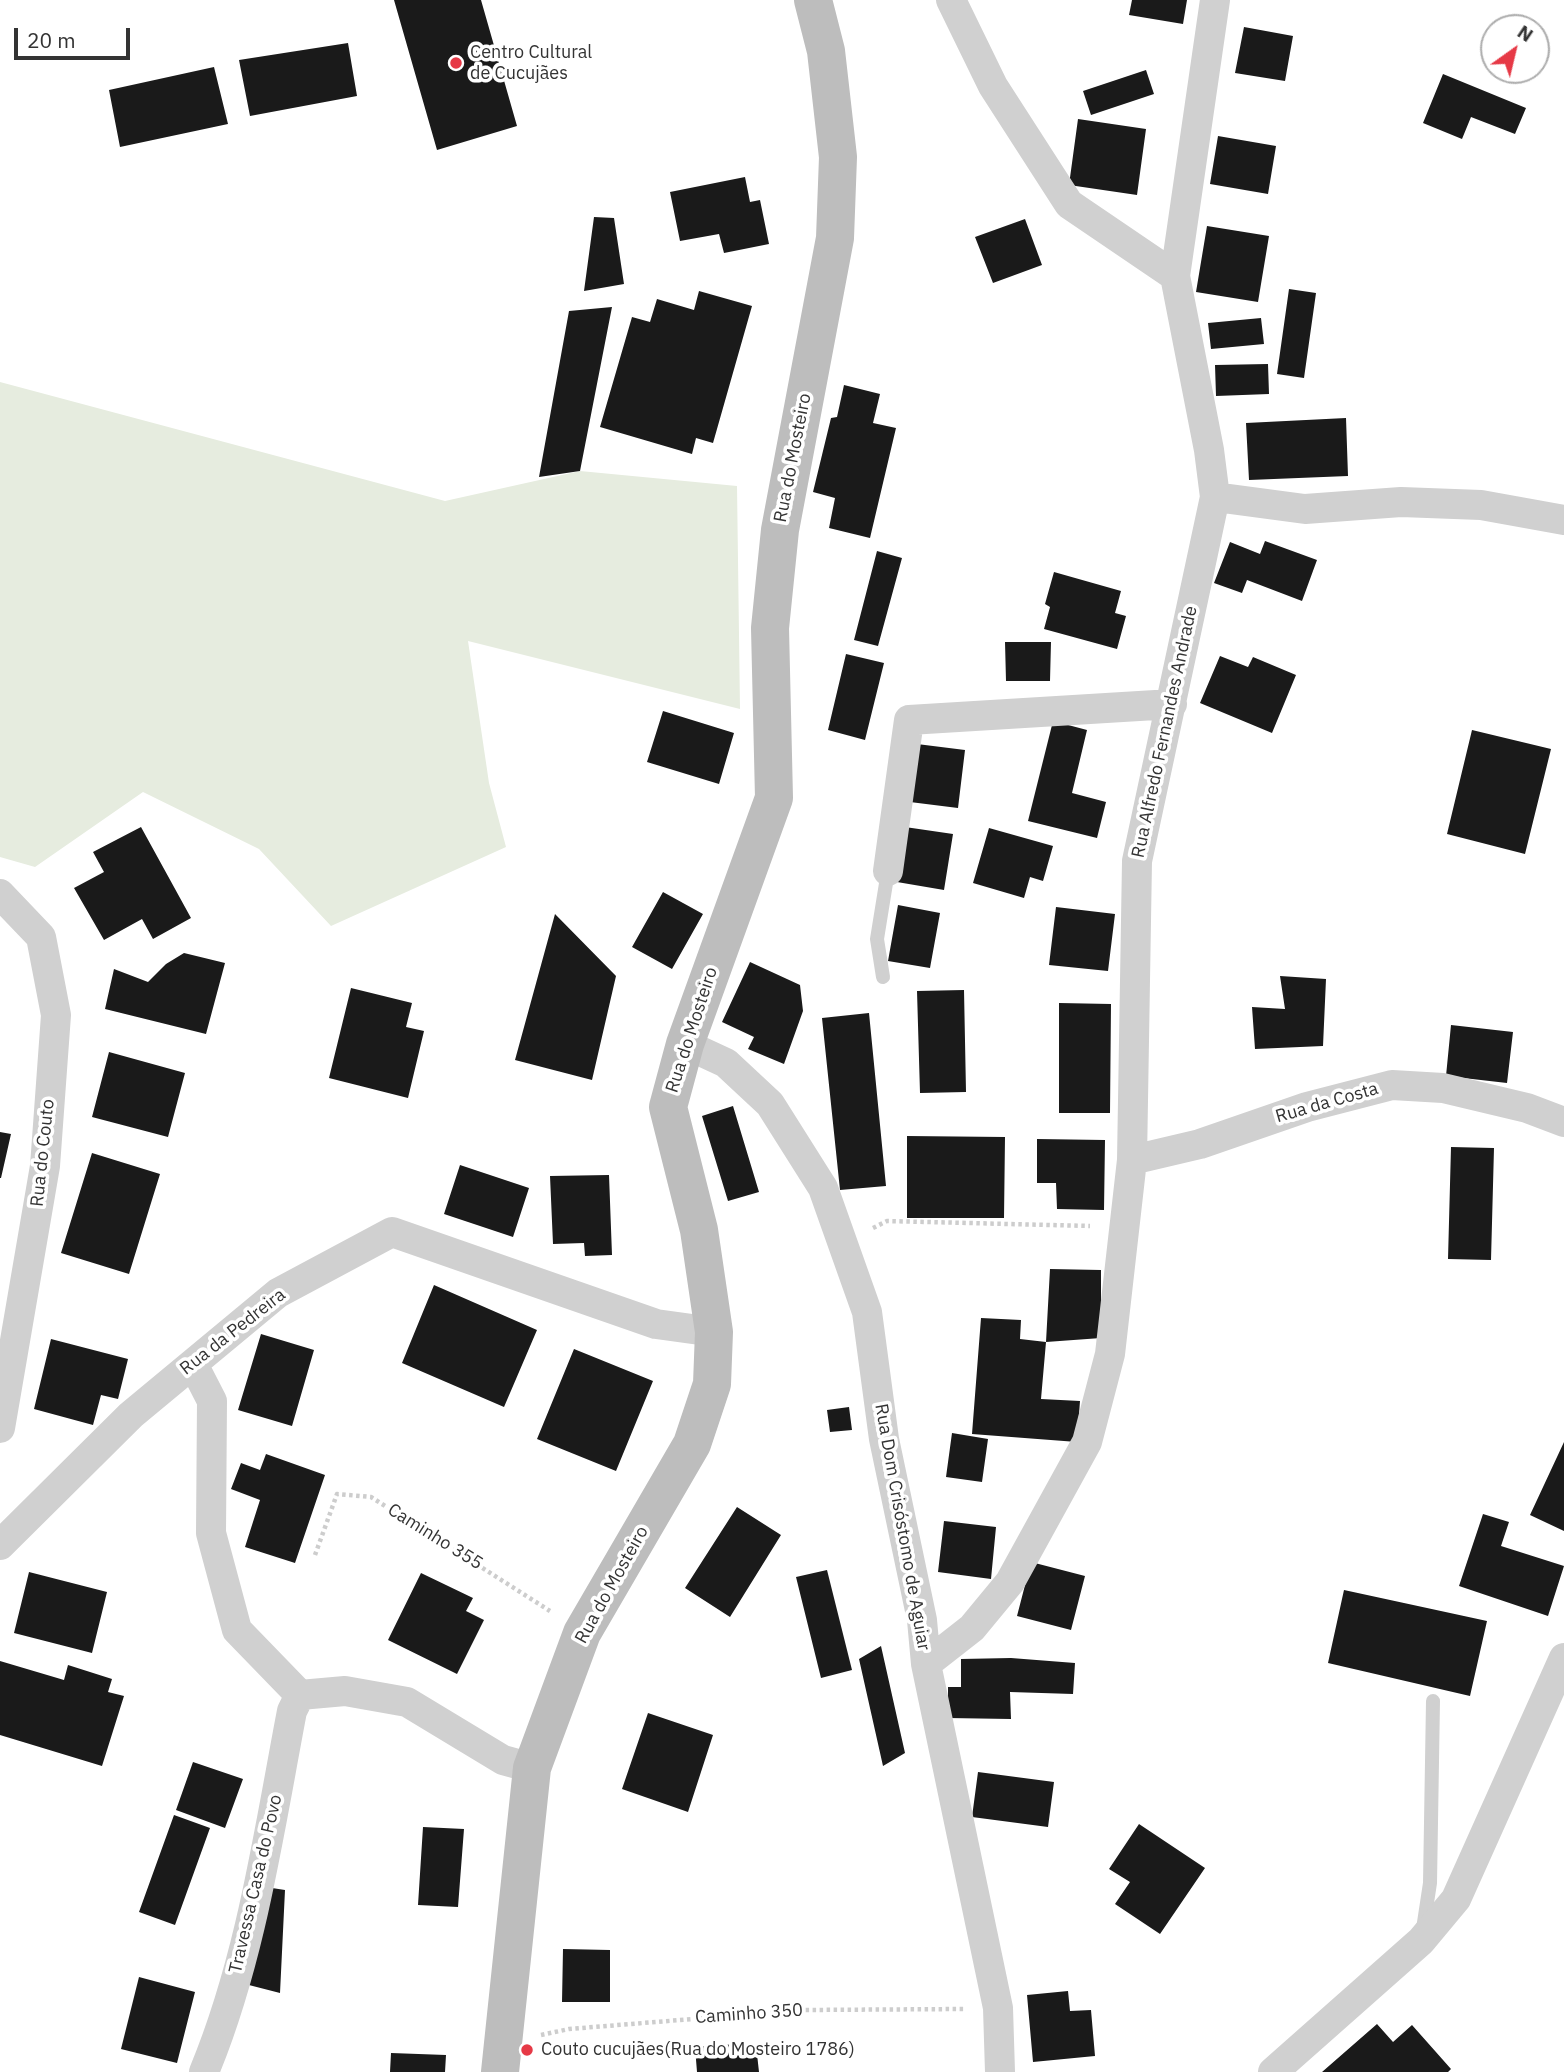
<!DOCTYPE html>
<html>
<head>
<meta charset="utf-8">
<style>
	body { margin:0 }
	#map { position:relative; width:1564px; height:2072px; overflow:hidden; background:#fff; font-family:"IBM Plex Sans",sans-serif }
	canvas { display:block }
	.north { position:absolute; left:1480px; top:14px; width:70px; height:70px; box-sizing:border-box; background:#fff; border:2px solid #adadad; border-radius:50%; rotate:34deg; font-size:19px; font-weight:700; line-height:28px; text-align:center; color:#333 }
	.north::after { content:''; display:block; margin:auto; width:24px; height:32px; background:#e63946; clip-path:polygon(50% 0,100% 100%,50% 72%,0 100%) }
	.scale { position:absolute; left:14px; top:28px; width:116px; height:32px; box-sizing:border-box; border:4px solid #333; border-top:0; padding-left:9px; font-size:21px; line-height:24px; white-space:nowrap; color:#333; -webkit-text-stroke:5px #fff; paint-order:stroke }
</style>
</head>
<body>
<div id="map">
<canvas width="1564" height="2072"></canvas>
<div class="north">N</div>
<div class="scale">20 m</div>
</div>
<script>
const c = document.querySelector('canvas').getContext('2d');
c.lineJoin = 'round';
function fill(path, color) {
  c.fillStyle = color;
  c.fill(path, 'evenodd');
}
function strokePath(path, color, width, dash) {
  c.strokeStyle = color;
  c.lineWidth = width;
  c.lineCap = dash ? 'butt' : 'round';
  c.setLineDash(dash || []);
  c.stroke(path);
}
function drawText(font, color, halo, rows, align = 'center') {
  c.font = font + ' "IBM Plex Sans",sans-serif';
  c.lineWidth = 7;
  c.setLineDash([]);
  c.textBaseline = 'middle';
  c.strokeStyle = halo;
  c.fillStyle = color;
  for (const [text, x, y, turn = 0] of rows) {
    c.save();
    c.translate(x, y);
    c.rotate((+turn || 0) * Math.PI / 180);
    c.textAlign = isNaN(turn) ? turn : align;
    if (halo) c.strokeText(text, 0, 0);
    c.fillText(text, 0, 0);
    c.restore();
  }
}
const green = new Path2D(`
	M0 382 445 501 580 471 737 486 740 709 468 641 489 783 506 847 331 926 259 849 143 792 35 867 0 857Z`);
const building = new Path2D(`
	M394 0H481L517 126 437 150Z
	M1132 0H1187L1183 24 1129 15Z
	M1244 27 1293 36 1285 81 1235 73Z
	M348 43 357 96 250 116 239 60Z
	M214 67 228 124 120 147 109 90Z
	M1146 70 1154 94 1091 115 1083 91Z
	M1443 74 1526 108 1515 134 1471 117 1462 139 1423 123Z
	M1078 119 1146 129 1137 195 1069 185Z
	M1218 136 1276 146 1268 194 1210 184Z
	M745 177 750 202 760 200 769 244 724 253 719 234 680 241 670 192Z
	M594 217 614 218 624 284 584 291Z
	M1025 219 1042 265 993 283 975 237Z
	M1207 226 1269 236 1258 302 1196 292Z
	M1289 289 1316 293 1304 378 1277 374Z
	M699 291 752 306 713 443 696 438 692 454 600 427 632 317 650 322 657 299 694 310Z
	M612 307 580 471 539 477 569 311Z
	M1261 318 1264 344 1211 349 1208 323Z
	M1268 364 1269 394 1216 396 1215 365Z
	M844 385 880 394 873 423 896 428 870 538 829 528 835 498 813 492 831 418 837 417Z
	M1346 418 1348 476 1249 480 1246 423Z
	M1265 541 1317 560 1302 601 1247 580 1242 593 1214 583 1230 542 1260 554Z
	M877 551 902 558 878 646 854 640Z
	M1054 572 1121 591 1115 613 1126 616 1117 649 1044 629 1050 607 1045 604Z
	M1005 642H1051L1050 681H1006Z
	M846 654 884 663 865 740 828 730Z
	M1220 656 1248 667 1253 657 1296 675 1272 733 1200 703Z
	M663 711 734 733 719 784 647 762Z
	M1053 721 1087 730 1072 793 1106 802 1097 838 1028 821Z
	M1472 730 1551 749 1525 854 1447 834Z
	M917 744 965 750 958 808 910 802Z
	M141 827 191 918 153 939 142 919 104 940 74 888 104 872 93 852Z
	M905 827 953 834 944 890 897 882Z
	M989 828 1053 846 1043 881 1030 877 1024 898 973 883Z
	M663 892 703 914 672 969 632 947Z
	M898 905 940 913 930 968 888 961Z
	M1056 907 1115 914 1108 971 1049 965Z
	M555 914 616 976 592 1080 515 1060Z
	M184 953 225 963 206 1034 105 1009 114 969 148 982 166 964Z
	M750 962 800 985 803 1011 784 1064 748 1049 754 1037 722 1022Z
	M1280 976 1326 979 1323 1046 1255 1049 1252 1007 1285 1009Z
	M351 988 412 1003 406 1027 424 1031 408 1098 329 1078Z
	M964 990 966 1092 920 1093 917 991Z
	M1059 1003 1111 1004 1110 1113H1059Z
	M869 1013 886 1186 840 1190 822 1018Z
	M1451 1025 1513 1032 1507 1083 1446 1076Z
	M109 1052 185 1073 168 1137 92 1117Z
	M733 1106 759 1192 728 1201 702 1116Z
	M0 1132 11 1134 1 1178H0Z
	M907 1136 1005 1137 1004 1218H907Z
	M1037 1139 1105 1140 1104 1210 1057 1209 1056 1183H1037Z
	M1451 1147 1494 1148 1491 1260 1448 1259Z
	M92 1153 160 1174 129 1274 61 1253Z
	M460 1165 529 1188 513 1237 444 1214Z
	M609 1175 612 1255 585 1256 584 1243 553 1244 550 1176Z
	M1050 1269 1101 1270V1338L1046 1342Z
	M434 1285 537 1330 504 1407 402 1363Z
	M981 1318 1021 1320 1020 1339 1046 1342 1041 1399 1080 1401 1077 1442 972 1434Z
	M261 1334 314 1350 292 1426 238 1410Z
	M51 1339 128 1359 118 1399 101 1395 93 1425 34 1409Z
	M574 1349 653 1381 616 1471 537 1439Z
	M849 1407 852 1430 830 1432 827 1410Z
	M952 1433 988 1439 982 1482 946 1477Z
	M1564 1442V1531L1530 1515Z
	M266 1454 325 1475 295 1563 245 1547 260 1500 231 1489 241 1463 260 1470Z
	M737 1507 781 1535 730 1617 685 1588Z
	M1483 1514 1509 1522 1501 1546 1564 1566 1548 1616 1459 1586Z
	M944 1521 996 1527 991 1579 938 1572Z
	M1031 1562 1085 1576 1071 1630 1017 1616Z
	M827 1570 852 1670 821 1678 796 1577Z
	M29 1572 107 1592 92 1653 14 1633Z
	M421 1573 473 1598 466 1611 484 1620 457 1674 388 1640Z
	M1344 1590 1487 1621 1470 1696 1328 1663Z
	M881 1646 905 1753 883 1766 859 1659Z
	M1011 1658 1075 1663 1073 1694 1010 1692 1011 1719 948 1718V1687H961V1659Z
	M0 1661 64 1680 68 1665 112 1679 108 1692 124 1696 102 1766 0 1735Z
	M648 1713 713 1735 688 1812 622 1789Z
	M193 1762 243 1779 225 1828 176 1810Z
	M978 1772 1054 1782 1048 1827 972 1817Z
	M174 1815 210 1828 175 1925 139 1912Z
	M1139 1824 1205 1868 1160 1934 1115 1904 1130 1882 1109 1869Z
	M423 1827 464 1829 458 1907 418 1905Z
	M272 1888 285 1890 280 1993 245 1984Z
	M563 1949 610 1950V2002H562Z
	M139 1977 195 1992 177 2063 121 2049Z
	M1068 1991 1070 2011 1091 2010 1095 2056 1033 2062 1027 1995Z
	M1377 2024 1393 2042 1412 2025 1451 2069 1448 2072H1322Z
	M738 2044 739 2055 757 2054 759 2072H697L695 2047Z
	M391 2053 446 2055 445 2072H390Z`);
const path = new Path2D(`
	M873 1228 887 1221 1090 1226
	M315 1555 337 1494 371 1497 550 1611
	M541 2035 569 2029 804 2010 964 2009`);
const service = new Path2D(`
	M883 977 877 939 888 871
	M1423 1929 1430 1883 1433 1701`);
const minor = new Path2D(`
	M951 0 993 86 1069 204 1175 276
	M1215 497 1305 509 1401 502 1481 505 1564 520
	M888 871 909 720 1172 704
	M0 894 41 937 56 1015 45 1166 0 1428
	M685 1044 726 1063 770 1104 823 1188 867 1312 884 1439 922 1620 926 1664 998 2008 1000 2072
	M1132 1160 1200 1144 1307 1107 1392 1085 1443 1088 1527 1108 1564 1122
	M193 1364 212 1401 211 1533 237 1630 300 1695 345 1691 407 1702 503 1760 532 1768
	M0 1545 131 1415 278 1293 392 1232 656 1324 714 1332
	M926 1664 972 1628 1010 1582 1087 1442 1110 1354 1132 1160 1137 861 1215 497 1209 450 1175 276 1215 0
	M204 2072C251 1959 269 1831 292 1711L300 1695
	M1273 2072 1421 1941 1456 1899 1564 1658`);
const secondary = new Path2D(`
	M500 2072 532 1768 582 1633 692 1444 712 1384 714 1332 699 1230 668 1107 685 1044 774 798 770 628 780 530 835 238 838 157 826 51 813 0`);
const markers = [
	[456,63,7,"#e63946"],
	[527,2050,7,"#e63946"]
];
const poiNames = [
	["Centro Cultural",470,53],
	["de Cucujães",470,74],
	["Couto cucujães(Rua do Mosteiro 1786)",541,2050]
];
const streetNames = [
	["Rua do Mosteiro",793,458,-79],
	["Rua Alfredo Fernandes Andrade",1165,732,-78],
	["Rua do Mosteiro",692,1030,-72],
	["Rua da Costa",1327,1103,-16],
	["Rua do Couto",43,1153,-84],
	["Rua da Pedreira",233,1332,-38],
	["Rua Dom Crisóstomo de Aguiar",902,1527,80],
	["Caminho 355",435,1537,32],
	["Rua do Mosteiro",612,1585,-61],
	["Travessa Casa do Povo",256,1884,-77],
	["Caminho 350",749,2014,-4]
];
fill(green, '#e6ecdf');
fill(building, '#1a1a1a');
strokePath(path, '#cdcdcd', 4.5, [3.5, 3.5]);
strokePath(service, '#d0d0d0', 14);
strokePath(minor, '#d0d0d0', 30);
strokePath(secondary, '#bdbdbd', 38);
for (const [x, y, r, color] of markers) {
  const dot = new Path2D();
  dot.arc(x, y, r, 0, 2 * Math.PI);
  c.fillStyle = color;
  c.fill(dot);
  strokePath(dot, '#fff', 2.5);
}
drawText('18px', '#333', '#fff', poiNames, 'left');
drawText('18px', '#333', '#fff', streetNames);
</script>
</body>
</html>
